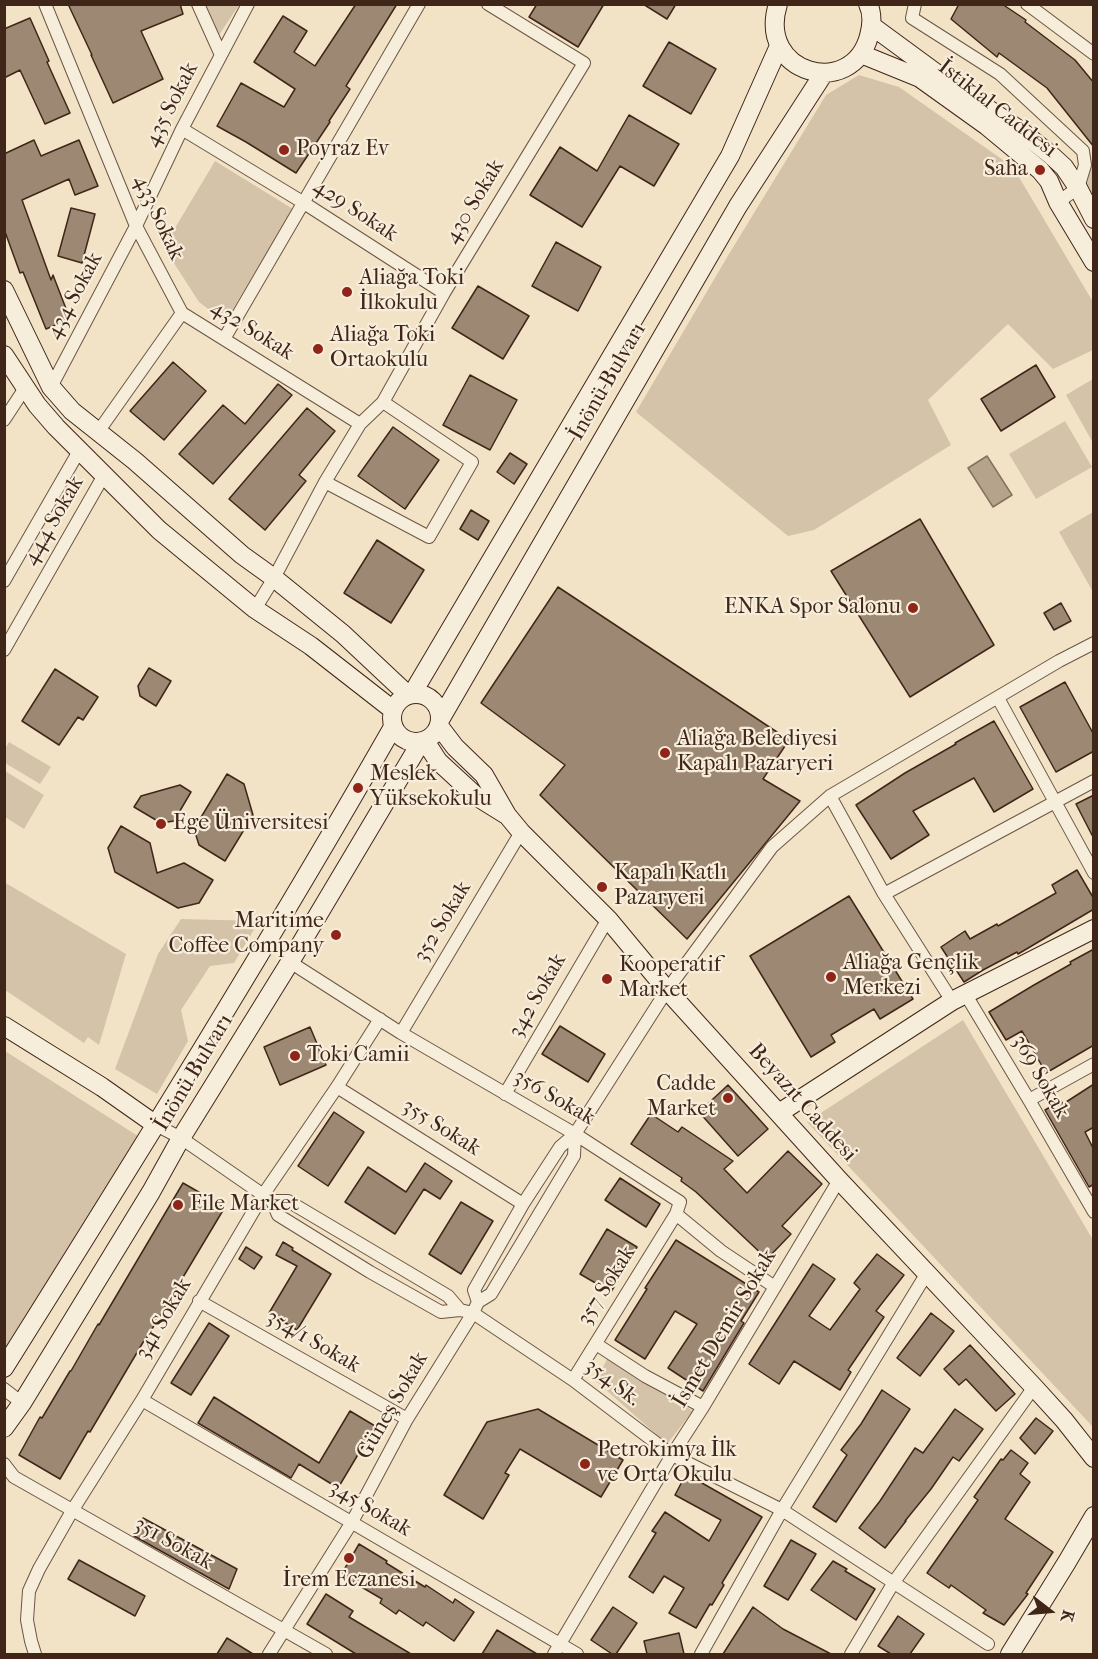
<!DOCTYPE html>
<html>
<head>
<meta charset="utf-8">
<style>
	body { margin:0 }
	#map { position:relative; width:1098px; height:1659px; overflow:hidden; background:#f2e3c7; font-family:"IM FELL French Canon",serif }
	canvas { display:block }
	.frame { position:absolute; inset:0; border:6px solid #402619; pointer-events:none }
	.north { position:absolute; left:1020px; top:1581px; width:60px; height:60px; -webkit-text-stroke:4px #f7eddb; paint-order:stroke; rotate:106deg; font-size:16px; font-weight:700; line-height:24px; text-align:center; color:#402619 }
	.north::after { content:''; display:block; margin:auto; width:21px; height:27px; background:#402619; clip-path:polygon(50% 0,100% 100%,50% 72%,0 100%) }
</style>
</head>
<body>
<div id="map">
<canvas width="1098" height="1659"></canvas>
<div class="frame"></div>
<div class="north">K</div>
</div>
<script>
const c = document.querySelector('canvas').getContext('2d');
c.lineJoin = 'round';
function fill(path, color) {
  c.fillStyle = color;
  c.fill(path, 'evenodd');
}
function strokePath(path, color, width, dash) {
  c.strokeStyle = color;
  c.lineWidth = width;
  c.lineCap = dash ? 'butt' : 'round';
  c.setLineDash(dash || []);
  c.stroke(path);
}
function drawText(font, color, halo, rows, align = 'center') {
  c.font = font + ' "IM FELL French Canon",serif';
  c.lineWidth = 4.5;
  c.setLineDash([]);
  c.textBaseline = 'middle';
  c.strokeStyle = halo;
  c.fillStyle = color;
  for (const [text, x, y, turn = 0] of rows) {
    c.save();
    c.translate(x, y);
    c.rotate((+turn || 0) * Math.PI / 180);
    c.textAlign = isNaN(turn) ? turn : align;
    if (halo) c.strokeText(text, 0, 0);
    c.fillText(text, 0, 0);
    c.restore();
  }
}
const green = new Path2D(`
	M206 5H239L219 35Z
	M859 75 899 87 1013 167 1093 302V350L1053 369 1008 324 928 400 951 445 814 530 788 536 636 412 729 254 826 95Z
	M1093 160V219L1078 189 1085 165Z
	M215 161 293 209 225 322 199 302 170 257 169 238Z
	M1093 379V443L1066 395Z
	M1065 421 1092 467 1036 499 1009 454Z
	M1093 512V592L1059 532Z
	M9 742 51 767 40 784 5 763V749Z
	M5 771 44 795 24 829 5 817Z
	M4 882 126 954 99 1045 88 1037 84 1043 5 990Z
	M181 919 259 921 234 963 210 966 181 1010 188 1041 157 1094 115 1069 158 954Z
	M963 1020 1093 1240V1427L807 1122Z
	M5 1051 141 1138 5 1348Z
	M607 1359 693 1411 667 1444 596 1381Z`);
const water = new Path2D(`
	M987 456 1012 495 993 507 968 468Z`);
const building = new Path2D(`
	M68 4H180L183 14 141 31 163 79 113 103 91 55H92Z
	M356 4H397L346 86 350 89 329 121 330 122 296 173 246 142 217 126 241 83 284 107 295 89 254 62 283 16 307 31 294 52 315 66Z
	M537 4H604L578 47 529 17Z
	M643 4H676L667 19Z
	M959 4H1002L1026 20 1025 22 1075 60 1094 83V147L1047 88 999 53 997 57 951 19Z
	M30 18 49 61 47 62 70 113 45 124 20 70 4 78V29Z
	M669 42 716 69 691 114 643 86Z
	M629 115 679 144 654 186 620 166 582 227 530 195 560 147 597 171Z
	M34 140 41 156 79 140 98 186 75 195 69 179 22 200 51 280 53 275 70 319 46 329 23 272 20 273 4 229V154Z
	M71 208 95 214 82 263 58 256Z
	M556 242 601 267 578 311 532 286Z
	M478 286 529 316 503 359 452 328Z
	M173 362 206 391 164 440 130 411Z
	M1036 365 1055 397 1001 431 981 399Z
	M470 375 517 400 490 450 443 425Z
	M278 384 292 395 213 484 179 454 223 405 245 424Z
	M307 408 335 431 299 475 306 481 265 530 229 499Z
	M393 427 439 460 405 509 358 476Z
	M510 453 527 464 514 484 497 472Z
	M471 510 489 521 478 540 460 529Z
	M920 519 994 645 910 697 831 571Z
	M377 540 424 570 391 623 344 593Z
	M558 587 789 740 763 779 800 801 687 939 540 795 565 765 481 703Z
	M1061 603 1071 621 1054 630 1044 613Z
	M149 668 171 681 156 706 140 696 138 686Z
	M55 669 98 697 83 720 78 717 59 745 22 721Z
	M1065 682 1094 735V751L1056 772 1020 707Z
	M994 721 1033 789 994 812 974 778 913 811 929 835 891 859 856 805 905 773 956 744 955 743Z
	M227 774 244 784 253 815 225 861 199 845 194 829Z
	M180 785 191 792 174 821 161 823 134 807 141 796Z
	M1094 795V839L1076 804Z
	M121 826 150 843 157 873 184 863 213 880 199 903 178 908 115 872 108 848Z
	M1077 870 1094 899V909L1018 954 1017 952 983 970 964 982 941 947 965 931 970 939 997 924 998 926 1056 893 1052 885Z
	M849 896 913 999 880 1019 874 1009 831 1035 835 1042 811 1057 750 956Z
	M1094 949V1045L1046 1073 1022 1031 1006 1040 989 1012 1034 985 1071 964 1070 962Z
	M560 1026 605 1054 588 1082 542 1054Z
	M310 1027 326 1065 280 1085 264 1047Z
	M1094 1084V1127L1085 1132 1094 1150V1184L1089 1187 1045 1110 1061 1101 1063 1104Z
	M728 1085 768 1129 738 1156 699 1112Z
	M334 1112 364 1132 328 1186 298 1166Z
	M651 1114 678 1132 682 1127 733 1161 724 1169 747 1193 788 1151 822 1184 782 1226 791 1234 767 1259 696 1192 681 1181 682 1178 631 1144Z
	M425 1163 452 1181 440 1199 424 1189 395 1234 345 1202 368 1167 406 1192Z
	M620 1178 660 1204 646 1227 605 1200Z
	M183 1183 225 1207 146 1339H145L90 1432 88 1431 60 1479 19 1455 40 1417 42 1418 70 1371H71L98 1324 99 1325Z
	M461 1202 493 1221 461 1274 429 1254Z
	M607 1229 637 1247 611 1292 580 1274Z
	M676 1240 759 1292 741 1321 744 1323 703 1391 668 1368 697 1324 675 1311 645 1359 615 1340 647 1289 645 1288Z
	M283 1242 293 1248 292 1250 331 1274 297 1330 269 1313 297 1266 276 1255Z
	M246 1247 262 1257 254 1269 239 1259Z
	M877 1254 904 1275 876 1311 884 1317 848 1370 851 1372 840 1390 794 1361 779 1384 749 1364 813 1264 835 1279 809 1316 830 1330 860 1289 854 1283Z
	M931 1313 954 1331 920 1376 897 1358Z
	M209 1323 229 1336 191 1395 171 1383Z
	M970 1345 1015 1394 996 1411 966 1379 959 1385 944 1369Z
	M882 1390 910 1409 836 1522 813 1507 847 1455 841 1450 861 1424Z
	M214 1397 319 1463 350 1411 375 1426 338 1488 299 1464 291 1478 198 1423Z
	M538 1409 623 1460 601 1497 520 1449 505 1473 509 1475 483 1519 444 1495 487 1422Z
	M955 1409 983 1429 959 1461 953 1457 931 1489 905 1521H906L885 1548 859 1528 880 1501 915 1448 923 1453Z
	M1036 1418 1053 1431 1035 1454 1020 1438Z
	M1011 1450 1028 1463 1020 1474 1030 1482 1005 1519 1053 1552 1026 1593 1028 1594 1004 1625 983 1613 986 1610 951 1585 949 1588 927 1573 978 1500 974 1497 1001 1459 1003 1460Z
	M686 1474 762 1517 722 1583 724 1585 712 1605 710 1604 696 1628 669 1613 684 1588 664 1576 653 1593 629 1577 656 1533 652 1531 665 1512 709 1541 721 1520 675 1495Z
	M143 1518 237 1569 229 1589 134 1536Z
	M791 1540 816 1554 788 1600 764 1586Z
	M359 1544 387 1561 386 1563 425 1587 426 1585 453 1603 455 1599 474 1612 454 1641 426 1622 423 1626 399 1610 396 1614 380 1603 382 1599 341 1575Z
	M79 1560 145 1596 135 1616 68 1579Z
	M833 1561 847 1569 845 1571 875 1589 856 1620 811 1590Z
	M326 1594 353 1611 349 1617 411 1654H356L307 1624Z
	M613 1607 637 1623 616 1654H612L591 1640Z
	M753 1607 783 1629 831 1654H723Z
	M898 1616 924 1634 910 1654H891L878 1646Z
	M497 1630 537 1654H482Z
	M679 1633 684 1654H647L644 1641Z
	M227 1638 253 1654H217Z`);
const street = new Path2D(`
	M45 4 136 226 182 313 98 432
	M198 4 221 55
	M915 4 912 18 1000 74 1083 151 1085 165 1078 188 1058 202
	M1027 4 1094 54
	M182 129 304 203 444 293
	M182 313 360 424
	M224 339 419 4
	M51 387 136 226 182 129 248 4
	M4 420 25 388
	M325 482 429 537 472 462 383 402
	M4 581 79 451
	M255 609 274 578 325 482 360 424 383 402 444 293 584 63 488 4
	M4 650 104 475
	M998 698 1094 873
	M830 796 884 894 952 1001
	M884 894 1094 781
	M290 962 401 1033 575 1134 680 1202 676 1214 721 1251 775 1287
	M966 995 1029 1100 1094 1212
	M401 1033 521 832
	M337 1087 523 1204
	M505 1094 608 919
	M1029 1100 1094 1064
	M156 1125 181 1138 272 1201 278 1215 370 1272 441 1312 460 1310 473 1313 573 1380 672 1455 782 1510 988 1644
	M272 1201H288L448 1296 460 1310
	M199 1301 407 1419
	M478 1302 474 1290 523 1204 560 1147 575 1134 667 990 772 847 830 796 1059 661 1094 643
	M596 1344 645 1376 703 1407
	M573 1380 676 1214
	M4 1389 22 1403
	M142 1400 577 1654
	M4 1464 14 1477 326 1654
	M35 1654 31 1641 27 1620 29 1591 39 1569 72 1511 142 1400 263 1195 337 1087 380 1019
	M269 1654 352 1522 407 1419 473 1313 478 1302 491 1294 574 1156 575 1134
	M554 1654 672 1455 703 1407 839 1180
	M701 1654 782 1510 927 1273
	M851 1654 894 1582 1034 1387`);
const secondary = new Path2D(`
	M778 4C756 74 852 100 869 36 872 25 873 14 868 4
	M872 26 951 84 1021 131 1052 156 1064 167 1078 188 1094 219
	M861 54 920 78 987 126 1040 170 1049 181 1058 202 1094 262
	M4 290 51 387 72 411 135 461 242 555 274 578 343 634 408 695
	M4 355 37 405 56 427 159 530 255 609 311 646 393 710
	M392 718a24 24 0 1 1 48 0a24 24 0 1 1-48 0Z
	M412 694 730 156 779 46
	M441 718 738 206 824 73
	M439 726 455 747 484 775 507 815 521 832 608 919 667 990 839 1180 1034 1387 1064 1420 1094 1458
	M425 741 438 761 476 796 505 814
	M4 1026 102 1087 156 1125
	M779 1113 952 1001 1094 929
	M4 1368C137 1156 269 944 393 727
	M4 1428 22 1403 151 1192 181 1138 290 962 421 742
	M1010 1654 1067 1562 1094 1516`);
const markers = [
	[284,150,6,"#8f2418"],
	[1040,170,6,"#8f2418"],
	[347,292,6,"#8f2418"],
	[318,349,6,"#8f2418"],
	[913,608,6,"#8f2418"],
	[665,753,6,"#8f2418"],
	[358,788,6,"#8f2418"],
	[161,824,6,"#8f2418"],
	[602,887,6,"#8f2418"],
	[336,935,6,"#8f2418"],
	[831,977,6,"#8f2418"],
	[607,979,6,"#8f2418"],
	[295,1056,6,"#8f2418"],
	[728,1098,6,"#8f2418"],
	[178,1205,6,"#8f2418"],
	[585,1464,6,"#8f2418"],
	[349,1558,6,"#8f2418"]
];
const streetNames = [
	["435 Sokak",172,105,-63],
	["İstiklal Caddesi",997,109,38],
	["430 Sokak",475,202,-59],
	["429 Sokak",355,211,33],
	["433 Sokak",158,218,65],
	["434 Sokak",75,296,-62],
	["432 Sokak",252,331,32],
	["İnönü Bulvarı",608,382,-60],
	["444 Sokak",54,521,-60],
	["352 Sokak",443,922,-59],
	["342 Sokak",538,996,-60],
	["İnönü Bulvarı",194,1073,-59],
	["369 Sokak",1040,1077,60],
	["356 Sokak",554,1098,30],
	["Beyazıt Caddesi",802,1103,48],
	["355 Sokak",441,1128,32],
	["357 Sokak",607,1286,-58],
	["341 Sokak",164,1319,-60],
	["İsmet Demir Sokak",725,1329,-59],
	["354/1 Sokak",313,1342,30],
	["354 Sk.",612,1383,37],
	["Güneş Sokak",393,1406,-60],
	["345 Sokak",370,1509,30],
	["351 Sokak",173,1544,29]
];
const poiNames = [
	["Poyraz Ev",296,150],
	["Saha",1028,170,"right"],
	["Aliağa Toki",359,279],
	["İlkokulu",359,304],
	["Aliağa Toki",330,336],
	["Ortaokulu",330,361],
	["ENKA Spor Salonu",901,608,"right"],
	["Aliağa Belediyesi",677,740],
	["Kapalı Pazaryeri",677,765],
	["Meslek",370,775],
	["Yüksekokulu",370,800],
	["Ege Üniversitesi",173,824],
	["Kapalı Katlı",614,874],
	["Pazaryeri",614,899],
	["Maritime",324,922,"right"],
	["Coffee Company",324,947,"right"],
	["Aliağa Gençlik",843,964],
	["Merkezi",843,989],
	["Kooperatif",619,966],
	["Market",619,991],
	["Toki Camii",307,1056],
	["Cadde",716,1085,"right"],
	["Market",716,1110,"right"],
	["File Market",190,1205],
	["Petrokimya İlk",597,1451],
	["ve Orta Okulu",597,1476],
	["İrem Eczanesi",349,1581,"center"]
];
fill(green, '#d4c3a9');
fill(water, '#b5a38c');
strokePath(water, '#86715e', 1.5);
fill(building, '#9d8873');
strokePath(building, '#402619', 1.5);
strokePath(street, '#6c5544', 14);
strokePath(secondary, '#402619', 20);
strokePath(street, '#f7eddb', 12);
strokePath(secondary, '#f7eddb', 18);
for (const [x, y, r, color] of markers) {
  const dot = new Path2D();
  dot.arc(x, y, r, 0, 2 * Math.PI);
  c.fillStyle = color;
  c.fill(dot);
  strokePath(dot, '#f7eddb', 2);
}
drawText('22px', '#402619', '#f7eddb', streetNames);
drawText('22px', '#402619', '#f7eddb', poiNames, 'left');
</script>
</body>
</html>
